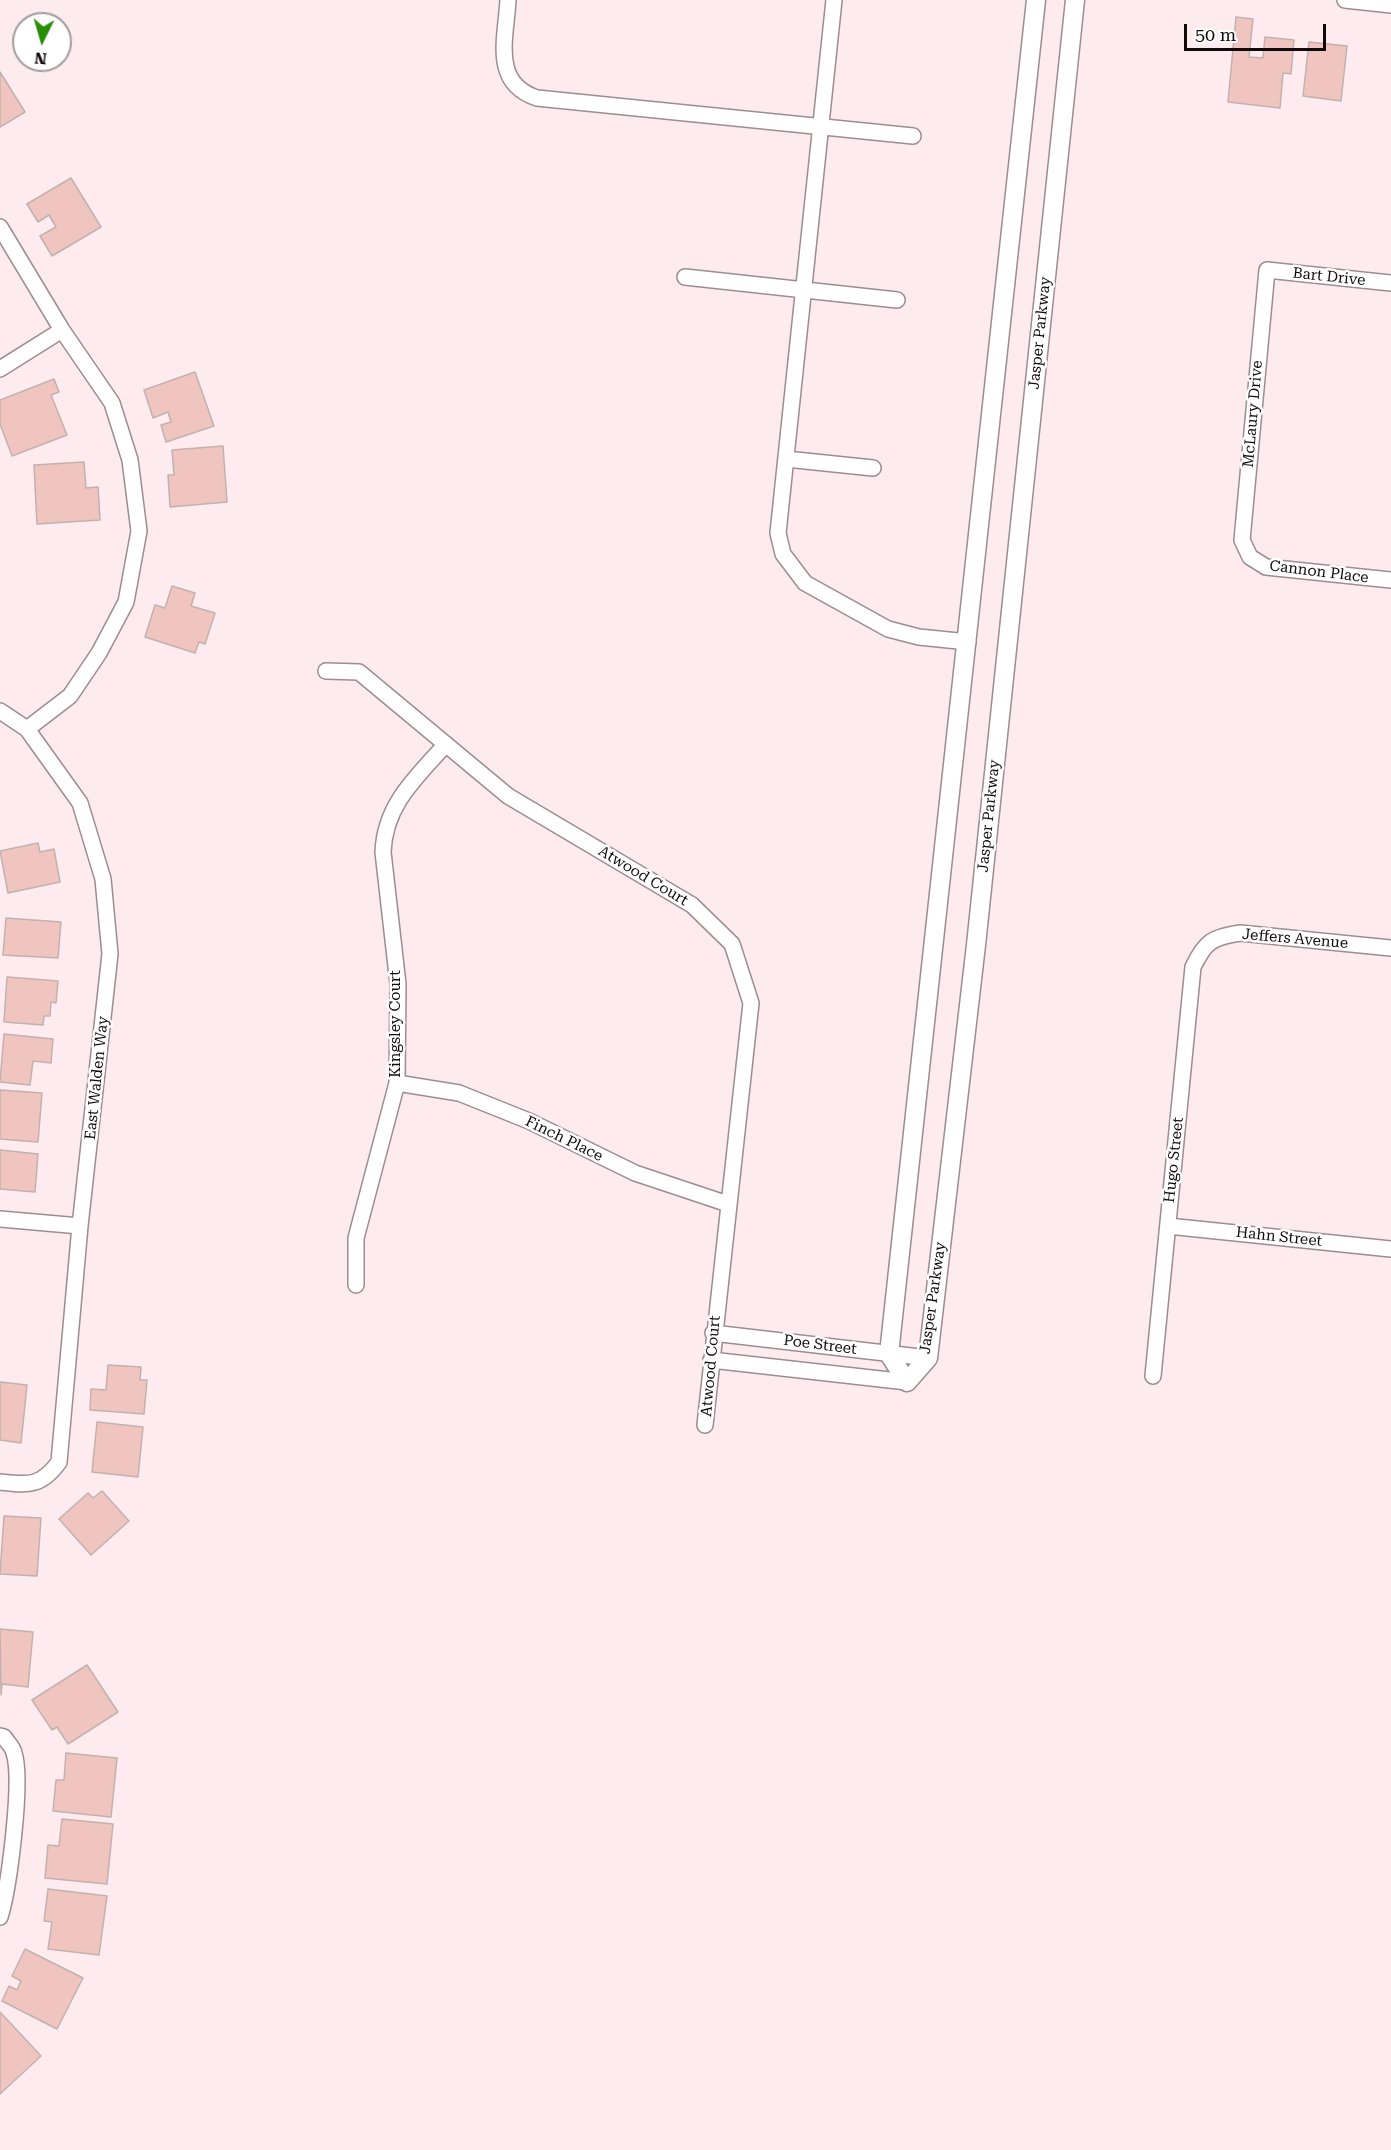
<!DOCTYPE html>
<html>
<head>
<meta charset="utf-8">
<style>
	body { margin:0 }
	#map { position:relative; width:1391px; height:2150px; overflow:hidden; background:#fdebf0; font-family:"Roboto Serif",serif }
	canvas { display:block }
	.north { position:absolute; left:12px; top:12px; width:60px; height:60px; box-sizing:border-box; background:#fff; border:2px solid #9f9d9e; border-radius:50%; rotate:185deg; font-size:16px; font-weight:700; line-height:24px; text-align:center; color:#100a0c }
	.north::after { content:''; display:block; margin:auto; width:21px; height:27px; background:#288d06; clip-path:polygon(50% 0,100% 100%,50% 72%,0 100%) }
	.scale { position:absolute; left:1184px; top:24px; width:142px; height:27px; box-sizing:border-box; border:3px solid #100a0c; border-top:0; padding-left:8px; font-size:18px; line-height:21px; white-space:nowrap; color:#100a0c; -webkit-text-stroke:4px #fff; paint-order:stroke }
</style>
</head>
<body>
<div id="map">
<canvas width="1391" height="2150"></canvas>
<div class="north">N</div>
<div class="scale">50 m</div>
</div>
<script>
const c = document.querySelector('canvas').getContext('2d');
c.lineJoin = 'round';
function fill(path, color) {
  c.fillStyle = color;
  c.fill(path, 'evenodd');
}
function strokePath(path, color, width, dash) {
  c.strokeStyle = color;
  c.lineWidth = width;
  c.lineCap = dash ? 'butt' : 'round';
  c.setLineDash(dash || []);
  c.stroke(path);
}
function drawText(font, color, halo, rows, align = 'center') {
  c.font = font + ' "Roboto Serif",serif';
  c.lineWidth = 5;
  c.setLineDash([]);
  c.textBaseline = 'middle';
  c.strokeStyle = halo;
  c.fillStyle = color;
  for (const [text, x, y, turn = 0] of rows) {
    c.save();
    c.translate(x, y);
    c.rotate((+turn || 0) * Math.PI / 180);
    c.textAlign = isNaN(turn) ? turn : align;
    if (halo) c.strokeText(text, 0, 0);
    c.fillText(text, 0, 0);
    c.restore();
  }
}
const building = new Path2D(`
	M1236 17 1253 19 1249 57 1263 58 1265 37 1294 40 1291 74 1283 73 1280 108 1228 102Z
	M1309 42 1347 46 1341 101 1303 96Z
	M0 72 25 112 0 127Z
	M71 178 101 227 52 256 40 236 56 227 49 215 38 222 27 204Z
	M195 372 214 426 166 442 161 425 171 422 168 412 153 418 144 390Z
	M54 379 59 392 51 395 67 435 12 456 0 424V400Z
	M223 446 227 502 170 507 168 475H174L172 450Z
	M84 462 86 488 98 487 100 520 37 524 34 465Z
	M172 586 195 593 191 606 215 613 205 644 199 642 195 653 145 637 155 605 165 608Z
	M38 843 40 852 54 849 60 882 8 893 0 851Z
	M6 918 61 922 58 958 3 955Z
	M7 977 58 981 56 1003 51 1002 50 1016H44L43 1025 4 1022Z
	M4 1034 53 1039 51 1063 33 1061 30 1085 0 1082Z
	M0 1090 42 1093 38 1142 0 1139Z
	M0 1150 38 1154 35 1192 0 1189Z
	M108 1365 141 1367 140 1380H147L144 1414 90 1410 91 1389 106 1390Z
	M0 1382 27 1385 21 1443 0 1440Z
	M97 1422 143 1427 138 1477 92 1472Z
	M102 1491 129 1521 91 1555 59 1519 88 1493 93 1498Z
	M4 1516 41 1518 37 1576 0 1574Z
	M0 1629 33 1632 28 1687 2 1684 1 1695Z
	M87 1665 118 1712 68 1744 57 1727 52 1730 32 1700Z
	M66 1753 117 1758 111 1817 53 1811 56 1780H64Z
	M62 1819 113 1824 107 1884 45 1878 48 1845 59 1846Z
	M48 1889 107 1896 99 1955 48 1949 52 1922 44 1921Z
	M25 1949 83 1978 57 2029 2 2001 9 1986 17 1990 21 1981 12 1976Z
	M0 2012 41 2056 0 2094Z`);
const minor = new Path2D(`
	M508 0C506 38 491 83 537 98L913 136
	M834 0 778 533 783 554 805 583 888 629 919 637 968 642
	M1345 0 1391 5
	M0 227 62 330 112 403 130 460 139 531 126 602 99 653 70 696 27 729
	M685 277 897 300
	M1391 283 1267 270 1242 540 1250 557 1266 567 1391 580
	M0 369 62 330
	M786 459 873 468
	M326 671 359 672 508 796 692 905 732 944 751 1003 705 1425
	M0 711 27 729 80 803 103 879 110 954 80 1226 59 1462C41 1487 28 1485 0 1482
	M397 1083 459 1093 529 1121 635 1173 728 1204
	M0 1219 80 1226
	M1168 1226 1391 1249
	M356 1285V1238L397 1083 398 984 383 852C385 804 416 778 446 744
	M713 1333 928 1358
	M711 1360 907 1382
	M1153 1376 1193 967C1205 942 1212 937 1240 933L1391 948
	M0 1736 4 1737C7 1742 13 1747 14 1753 23 1780 9 1888 0 1917`);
const tertiary = new Path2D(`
	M1036 0 889 1354 907 1382 928 1358 976 945 1075 0`);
const streetNames = [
	["Bart Drive",1329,277,6],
	["Jasper Parkway",1040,333,-84],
	["McLaury Drive",1253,414,-85],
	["Cannon Place",1319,572,7],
	["Jasper Parkway",989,816,-84],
	["Atwood Court",643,876,31],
	["Jeffers Avenue",1295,939,5],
	["Kingsley Court",396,1024,-90],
	["East Walden Way",97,1078,-84],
	["Finch Place",564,1139,26],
	["Hugo Street",1174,1160,-84],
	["Hahn Street",1279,1237,6],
	["Jasper Parkway",933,1298,-82],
	["Poe Street",820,1345,7],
	["Atwood Court",711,1366,-85]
];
fill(building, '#f0c5bf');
strokePath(building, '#c3b1ae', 1.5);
strokePath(minor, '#9d8c91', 18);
strokePath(tertiary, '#9d8c91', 21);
strokePath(minor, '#fff', 15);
strokePath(tertiary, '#fff', 18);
drawText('15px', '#100a0c', '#fff', streetNames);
</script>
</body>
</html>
